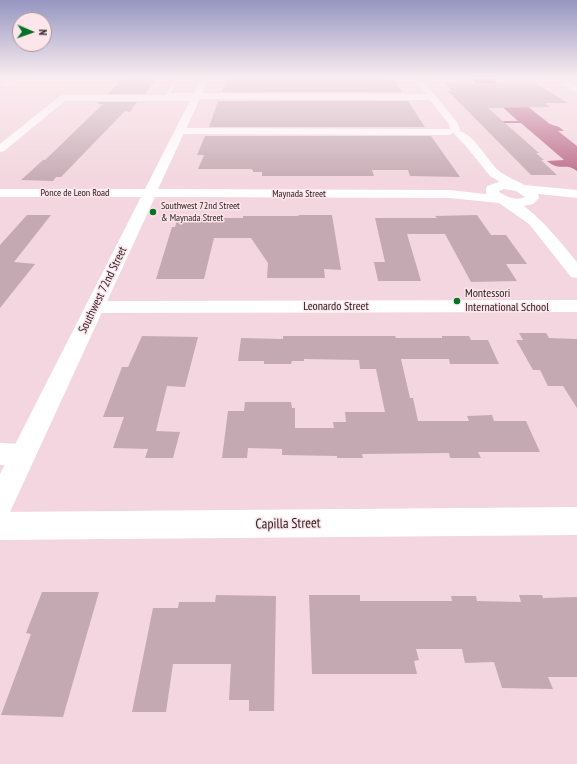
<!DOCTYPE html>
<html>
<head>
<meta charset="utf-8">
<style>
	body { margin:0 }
	#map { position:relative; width:577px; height:764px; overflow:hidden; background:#f3d6df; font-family:"PT Sans Narrow",sans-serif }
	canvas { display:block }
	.north { position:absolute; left:12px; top:12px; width:40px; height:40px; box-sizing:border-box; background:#fde5ec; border:1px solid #a9969c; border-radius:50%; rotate:92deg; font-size:11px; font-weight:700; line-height:16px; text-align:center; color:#2b2024 }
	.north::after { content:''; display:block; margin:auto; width:14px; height:18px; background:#027225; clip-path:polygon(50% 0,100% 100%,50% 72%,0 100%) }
</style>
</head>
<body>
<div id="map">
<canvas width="577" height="764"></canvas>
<div class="north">N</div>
</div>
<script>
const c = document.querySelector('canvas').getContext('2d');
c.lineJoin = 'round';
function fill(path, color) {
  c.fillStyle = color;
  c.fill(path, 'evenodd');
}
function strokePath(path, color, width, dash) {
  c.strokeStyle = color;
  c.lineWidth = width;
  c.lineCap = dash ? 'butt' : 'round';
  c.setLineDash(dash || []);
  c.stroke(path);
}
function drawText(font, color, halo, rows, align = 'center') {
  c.font = font + ' "PT Sans Narrow",sans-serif';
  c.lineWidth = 3;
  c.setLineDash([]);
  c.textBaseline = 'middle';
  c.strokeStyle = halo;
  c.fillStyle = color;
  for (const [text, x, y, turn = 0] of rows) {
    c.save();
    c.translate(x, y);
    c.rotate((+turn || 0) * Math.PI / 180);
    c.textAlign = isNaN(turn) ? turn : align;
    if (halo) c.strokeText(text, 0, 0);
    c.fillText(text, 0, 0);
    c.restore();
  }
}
const water = new Path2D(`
	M469 77H490L550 124 559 127 564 131H558L577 146V171C566 162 560 172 547 161L564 160 521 123H501L499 121H518Z`);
const building = new Path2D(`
	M124 77H159L145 94H108Z
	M228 77H383L393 78 402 92H222Z
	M444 83H535L568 103H545L550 107 488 108 539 153H536L544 160H541L557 175H531L448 91H452Z
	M218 101H408L425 127H209Z
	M99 102H137L130 112 125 111 61 177H56L53 181 21 180 43 160H45L103 104H97Z
	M205 136H431L460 177 410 176 408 170H372L374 176H262V172H253V170L250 169H198L204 155H197Z
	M27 215H51L14 262 35 264 0 308V245Z
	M298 215H332L341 270 324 269 325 278H267L268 263 251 238H214L204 279H156L172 227H175L178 216H199V218H243V216H299Z
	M477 215 491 235H506L527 264H506L517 281 471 282 445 234H407L421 281H378L374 262H385L375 218H437L435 216Z
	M519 333H546L549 338 577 339V408L563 386H548L540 370H533L516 340H523Z
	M142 336 198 337 185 387 167 386 156 431 180 432 173 458H145L148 449 113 448 124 417H103L122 367H128Z
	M283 336H395L396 338H442V336H469L471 340H488L499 364H450L449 359H401L410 398H413L418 421H469L467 416 492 415 494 421H526L540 452H478L481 458H450L449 453 362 454 363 458H337V456L282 455V449L248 448 247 458H222L228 411H244L245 402H291L292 408H295V428H334L333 422H346L345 412H385L376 369H360L359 360 304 359V361H292L291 364H264V361H238L241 338 283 339Z
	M42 592H99L63 717 1 715 31 634 26 633Z
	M216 595 276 596 274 711H249V700H229L231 664H173L166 712H132L153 608H178L179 602H215Z
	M309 595H360V601H452L451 596H476L477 601 521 602 519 595H542L543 598 577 597V677H548L553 689 502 688 494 662 465 663 462 649H416L419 660 414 661 417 674H312Z`);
const lane = new Path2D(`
	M176 77H180L170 93H198L199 95H166Z`);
const street = new Path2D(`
	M12 77H22L11 85H5V81Z
	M412 77H420L457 122 460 129 459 131C474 134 487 160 498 170 505 176 515 180 523 184L524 187 523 190H513L490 176 465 145 454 134 455 132 449 135 180 134 175 131 180 128 450 129 449 124 430 100 200 99 196 101H65L4 151 0 152V144L60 96 63 95H193L197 93 426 94Z
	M551 77H561L577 87V93Z
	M504 196C530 202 560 242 577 262V278L571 277 529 224 499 203 497 200 499 197Z
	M577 300V312L94 313 87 311 85 307 87 303 94 301Z
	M0 443 23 444 32 447 36 455 32 463 23 466 0 465Z
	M577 507V535L0 540V512Z`);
const secondary = new Path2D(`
	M202 77H210L158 189 449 190 486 194V189L487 186 502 181 525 185 577 190V198L538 194 539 198 533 204 518 207 499 203 449 198 155 197 10 512 0 516V474L141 197H0V189H145ZM504 189 516 191 525 197C516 201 507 197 499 192V191Z`);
const markers = [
	[153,212,4,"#027225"],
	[457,301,4,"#027225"]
];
const farStreetnames = [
	["Ponce de Leon Road",75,193],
	["Maynada Street",299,194]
];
const farPoinames = [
	["Southwest 72nd Street",161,206],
	["& Maynada Street",161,218]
];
const streetNames = [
	["Southwest 72nd Street",103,290,-64],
	["Leonardo Street",336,307]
];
const poiNames = [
	["Montessori",465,294],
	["International School",465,308]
];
const nearStreetnames = [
	["Capilla Street",288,524,-1]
];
fill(water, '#b96887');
fill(building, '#c5a9b2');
fill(lane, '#fff');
fill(street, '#fff');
fill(secondary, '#fff');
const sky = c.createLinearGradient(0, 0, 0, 184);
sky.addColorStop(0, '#9596c1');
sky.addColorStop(0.42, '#faedf1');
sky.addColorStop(1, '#faedf100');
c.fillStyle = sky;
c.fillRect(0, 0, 577, 184);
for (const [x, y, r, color] of markers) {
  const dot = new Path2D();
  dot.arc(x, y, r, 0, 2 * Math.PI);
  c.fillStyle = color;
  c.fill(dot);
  strokePath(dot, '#fde5ec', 1.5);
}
drawText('10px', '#2b2024', '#fde5ec', farStreetnames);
drawText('10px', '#2b2024', '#fde5ec', farPoinames, 'left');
drawText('12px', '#2b2024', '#fde5ec', streetNames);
drawText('12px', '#2b2024', '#fde5ec', poiNames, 'left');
drawText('14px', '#2b2024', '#fde5ec', nearStreetnames);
</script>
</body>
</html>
